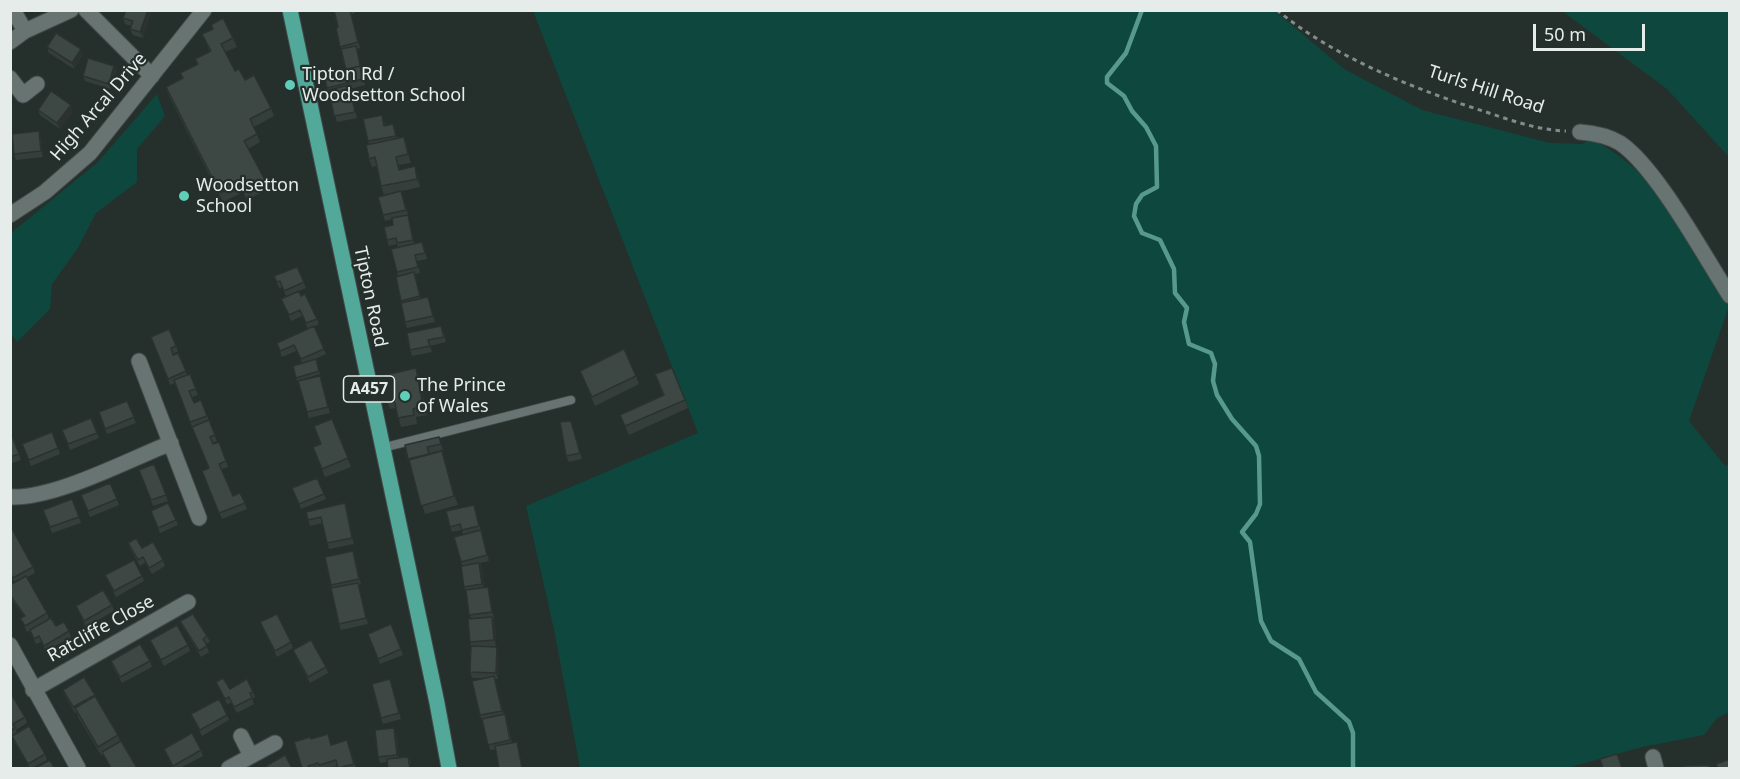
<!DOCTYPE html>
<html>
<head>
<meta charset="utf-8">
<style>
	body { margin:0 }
	#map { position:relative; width:1740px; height:779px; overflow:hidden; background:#25302d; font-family:"Noto Sans",sans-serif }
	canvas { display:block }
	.frame { position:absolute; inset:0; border:12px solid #e5ecea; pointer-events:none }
	.scale { position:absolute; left:1533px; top:24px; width:112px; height:27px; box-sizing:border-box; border:3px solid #e5ecea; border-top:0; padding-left:8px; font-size:18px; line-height:21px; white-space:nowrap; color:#e5ecea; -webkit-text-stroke:4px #25302d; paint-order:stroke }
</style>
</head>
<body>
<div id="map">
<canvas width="1740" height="779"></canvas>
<div class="frame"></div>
<div class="scale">50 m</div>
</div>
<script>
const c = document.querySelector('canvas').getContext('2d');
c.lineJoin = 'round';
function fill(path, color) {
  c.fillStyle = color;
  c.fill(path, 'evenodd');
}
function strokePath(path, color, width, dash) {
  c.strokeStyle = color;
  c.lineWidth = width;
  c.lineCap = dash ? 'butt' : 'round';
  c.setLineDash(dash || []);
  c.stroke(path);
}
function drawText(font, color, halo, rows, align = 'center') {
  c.font = font + ' "Noto Sans",sans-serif';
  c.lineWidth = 4.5;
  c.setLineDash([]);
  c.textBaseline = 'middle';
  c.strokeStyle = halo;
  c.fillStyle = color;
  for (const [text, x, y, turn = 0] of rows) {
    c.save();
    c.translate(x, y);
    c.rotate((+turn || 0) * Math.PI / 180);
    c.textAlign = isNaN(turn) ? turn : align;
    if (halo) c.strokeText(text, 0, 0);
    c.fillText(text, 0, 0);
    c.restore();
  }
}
const green = new Path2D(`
	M533 11H1275L1344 69 1422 110 1550 143 1583 144 1591 139C1606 147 1621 156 1634 168 1674 205 1700 260 1729 306L1689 421 1725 466 1729 464V712L1717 718 1704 735 1642 747 1567 768H580L555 634 526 506 698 433Z
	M1562 11H1729V157L1667 89Z
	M157 94 165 116 137 149V182L96 213 78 248 52 284 50 309 17 342 11 334V233L97 163Z`);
const stream = new Path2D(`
	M1142 10 1126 53 1107 77V83L1124 96 1132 111 1146 127 1156 146 1157 187 1142 195 1136 204 1134 216 1142 233 1160 240 1174 269 1175 293 1187 308 1184 322 1189 344 1211 353 1215 364 1213 381 1217 395 1232 419 1256 446 1259 456 1260 504 1256 514 1242 532 1250 542 1261 621 1271 641 1299 659 1316 692 1349 722 1353 733V768`);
const path = new Path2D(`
	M1277 10C1333 57 1417 90 1486 112 1513 121 1538 130 1566 131`);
const service = new Path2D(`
	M382 448 571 400`);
const minor = new Path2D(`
	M13 10 25 31
	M86 10 152 76
	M10 42 25 31 71 10
	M10 78 23 95 37 84
	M1580 132C1593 133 1608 136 1620 143 1657 168 1704 256 1730 296
	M10 215 45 192 90 153 204 10
	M139 361 199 518
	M10 497C55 499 128 460 171 443
	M10 645 78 768
	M33 690 188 602
	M241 736 251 756
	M1653 757 1656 768
	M229 768 275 743`);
const primary = new Path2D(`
	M290 10 437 703 449 768`);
const wall = new Path2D(`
	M126 10H152L143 38 133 35 130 29 131 26 125 24 123 18Z
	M334 10H359L351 15 360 48 357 49 365 85 350 89 357 118 337 122 327 88 346 70 336 28 338 27Z
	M211 25 233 38 237 47 225 52 235 71 245 80 271 108 274 116 254 127 260 142 248 149 265 180 268 189 247 200 243 192 223 202 169 96 166 87 182 78 180 73 197 64 195 59 210 52 202 34 212 29Z
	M47 47 83 54 74 69 49 53Z
	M114 66 116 71 111 89 85 81 83 76Z
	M38 110 73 111 60 129 40 115Z
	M384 121 385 125 395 130 397 138 404 137 407 145 411 163 399 165 400 169 418 175 420 187 384 195 381 186 376 166 372 167 369 159V144L368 141Z
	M39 131 41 137 43 157 16 160 14 154Z
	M401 191 410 221 414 243 422 242 424 247 427 259 417 261 420 273 415 274 421 299 428 297 435 322 407 328 405 322 402 303 396 277 398 276 397 272 398 247 397 244 389 246 387 240 393 225 392 219 385 221 383 215Z
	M297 267 306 288 299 291 301 296 317 319 319 324 314 327 326 354 313 360 316 359 320 374 297 381 296 378 302 363 296 351 282 357 277 343 308 329 302 316 291 321 281 299 286 296 282 287 279 288 274 276Z
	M169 329 178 351 173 354V355L178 353 187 375 190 374 198 395 192 397 194 403 201 400 217 441 212 443 226 461 228 467 222 469 233 496 240 493 247 509 222 519 202 471 208 468 175 383 170 385 151 337Z
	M444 332 446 342 430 346 432 352 412 356 410 350Z
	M416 368 419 377 427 415 416 417 417 424 401 427 396 408 390 409 387 400Z
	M672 368 688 408 629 435 620 415 663 396 655 374Z
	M580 371 636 376 639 384 595 406Z
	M320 376 330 413 309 418 307 412Z
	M127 401 136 423 107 434 99 412Z
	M91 418 99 438 70 450 62 430Z
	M332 419 351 467 325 477 313 447 321 444Z
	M573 427 582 459 569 462 566 456Z
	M52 432 60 454 31 466 22 444Z
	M10 436H12L21 460 10 464Z
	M439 437 443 450 430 453V454L442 451 458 505 425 514 405 445Z
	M154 464 168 501 153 506 139 470Z
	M317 478 326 499 301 509 292 488Z
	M110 483 119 505 90 517 81 495Z
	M72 499 81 523 52 533 43 510Z
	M474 505 489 561 480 563 482 569 484 588 488 587 490 593 494 618H493L495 623 496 646 488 647 499 653 498 679H495L504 714 507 720 512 743 517 742 519 748 490 750 483 721H482L480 715 484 678H472L470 672 471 646 470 642 471 619 466 592 464 587 462 565 461 562 463 535 462 530 452 532 450 527Z
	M347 509 354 544 329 549 323 523 310 526 308 520Z
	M151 511 176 520 178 525 160 533Z
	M10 529 33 567 35 573 26 578 47 613 49 619 27 632 20 618 24 616 10 598V585L15 583 10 575Z
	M128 543 142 548 163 560 165 566 152 574 145 563 140 566 130 549Z
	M355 557 361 584 359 585 368 624 341 630 339 624 331 585Z
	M105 575 142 576 144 581 116 597Z
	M112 605 114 611 86 627 76 606Z
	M180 621 207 636 210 642 206 644 209 652 201 657 183 627Z
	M260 622 291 642 293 648 277 657Z
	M391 624 403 655 380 664 368 634Z
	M56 626 69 631 71 637 46 651 41 642 36 644 30 630Z
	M150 640 188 645 190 651 164 666Z
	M293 650 326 667 328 673 310 683 295 655Z
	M111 661H150L152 667 122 683 113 667Z
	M390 679 401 719 383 724 381 718Z
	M216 682 230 689 253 692 255 697 252 699 254 704 237 713 231 703 227 704Z
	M63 690 95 695 118 735 120 741 137 768H110L103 755H101L78 717 77 712 75 713 65 696Z
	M10 692 25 717 27 723 16 730 17 733 45 754 47 760 32 768H30L14 742 13 737 10 738Z
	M191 714 227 715 229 720 202 736Z
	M397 734 399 758 408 757 411 763 387 762 380 763 378 757Z
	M311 739 331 745 347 740 356 768H338V766L329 768H302Z
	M164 749 201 750 203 756 180 768H173Z`);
const shadedWall = new Path2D(`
	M148 10H152L143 38 140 32Z
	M81 49 83 54 74 69 72 63Z
	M114 66 116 71 111 89 109 84Z
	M71 105 73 111 60 129 57 123Z
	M39 131 41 137 43 157 41 151Z
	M404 137 407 145 411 163 408 154Z
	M415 166 418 175 420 187 417 179Z
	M408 215 410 221 415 245 413 240Z
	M416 368 419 377 427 415 423 406Z
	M442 451 445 459 458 505 454 496Z
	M345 503 347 509 354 544 352 538Z
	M353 551 355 557 361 584 359 579Z
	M479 563 482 569 484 590 482 584Z
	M358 583 360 588 368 624 366 618Z
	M488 587 490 593 494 618 492 612Z
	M492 617 495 623 496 646 494 640Z
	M497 647 499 653 498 679 496 673Z
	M494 676 496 682 504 716 502 711Z
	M394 728 397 734 399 761 397 755Z
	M517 742 519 748 523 768H522Z`);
const building = new Path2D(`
	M126 10H148L140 32 130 29 133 21 123 18Z
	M334 10H350L358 42 340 47 336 28 338 27Z
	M223 18 233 38 221 44 235 71 239 69 245 80 254 75 271 108 250 119 257 134 244 141 265 180 244 191 240 183 220 193 166 87 183 78 180 73 198 64 195 59 211 51 202 34 213 29 211 25Z
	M56 33 81 49 72 63 47 47Z
	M356 46 361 69 360 66 346 70 341 49Z
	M88 58 114 66 109 84 83 76Z
	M360 66 363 79 327 88 324 75Z
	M349 85 355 112 334 116 329 90Z
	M51 91 71 105 57 123 38 110Z
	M382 115 384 126 393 124 396 136 368 141 363 119Z
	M39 131 41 151 14 154 12 134Z
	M404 137 408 154 396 157 399 170 415 166 417 179 381 186 375 157 369 159 366 145Z
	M401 191 406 210 383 215 378 197Z
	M408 215 413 240 397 243 396 238 387 240 384 227 393 225 392 218Z
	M422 242 425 253 415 255 418 267 397 272 391 249Z
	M297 267 304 282 284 291 280 281 277 282 274 276Z
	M414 272 420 296 401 301 396 277Z
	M299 291 301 296 305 294 317 319 306 323 300 310 289 315 281 299Z
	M428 297 433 316 405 322 401 303Z
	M314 326 324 349 301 359 294 345 280 351 277 343Z
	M441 326 444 337 428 340 430 346 410 350 407 333Z
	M169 329 176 346 171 348 173 355 178 353 186 371 168 379 151 337Z
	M624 349 636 376 592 397 580 371Z
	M316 359 319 371 296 378 293 366Z
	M416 368 423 406 413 409 414 415 398 418 394 399 387 400 381 376Z
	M672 368 685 400 625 426 620 415 664 395 655 374Z
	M190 374 196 389 189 391 194 403 201 400 207 416 190 422 174 380Z
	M320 376 328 407 307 412 298 381Z
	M127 401 134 417 105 429 99 412Z
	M91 418 97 433 68 444 62 430Z
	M332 419 348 458 322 469 313 447 321 444 314 426Z
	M209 420 215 435 210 437 213 444 219 442 226 461 219 464 233 496 240 493 245 503 219 513 202 471 209 468 192 427Z
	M571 421 580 453 566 456 560 422Z
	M52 432 58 448 29 460 22 444Z
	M10 436H12L19 454 10 457Z
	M439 437 441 444 427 447 429 454 408 459 405 445Z
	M442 451 454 496 421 506 409 460Z
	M154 464 166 495 151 500 139 470Z
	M317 478 324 494 299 504 292 488Z
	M110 483 117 499 88 511 81 495Z
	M72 499 79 517 50 527 43 510Z
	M168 503 176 520 158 528 151 511Z
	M345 503 352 538 327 543 321 517 308 520 306 512Z
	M474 505 479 526 462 530 460 524 450 527 446 511Z
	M10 529H12L33 567 13 578 10 573Z
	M481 530 487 555 461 562 454 537Z
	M136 538 142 548 153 542 163 560 149 568 143 557 138 560 128 543Z
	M353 551 359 579 331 585 325 557Z
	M134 560 142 576 114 591 105 575Z
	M479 563 482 584 464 587 461 566Z
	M26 576 47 613 25 626 20 618 25 616 10 595V585Z
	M358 583 366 618 339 624 331 588Z
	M488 587 492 612 469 615 466 590Z
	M103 590 112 605 84 621 76 606Z
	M193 614 207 636 203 639 207 646 199 651 180 621Z
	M277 614 291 642 275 651 260 622Z
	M492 617 494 640 470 642 468 619Z
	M51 618 56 626 64 622 69 631 44 646 39 636 34 639 30 630Z
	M391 624 401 649 378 659 368 634Z
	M177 625 188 645 161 660 150 640Z
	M311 640 326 667 308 677 293 650Z
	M140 644 150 661 120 677 111 661Z
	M471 646 497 647 496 673 470 672Z
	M494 676 502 711 480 715 472 681Z
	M84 677 95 695 73 707 63 690Z
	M223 678 230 689 247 679 253 692 250 693 252 698 234 707 229 697 225 699 216 682Z
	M390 679 399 713 381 718 372 684Z
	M10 692 25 717 13 724 15 728 10 731Z
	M95 696 118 735 98 747 75 708Z
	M219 699 227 715 200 730 191 714Z
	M505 714 510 740 488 745 482 719Z
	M29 726 45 754 28 764 12 736Z
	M394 728 397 755 378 757 375 730Z
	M192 733 201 750 173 766 164 749Z
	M328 734 331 745 347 740 354 764 338 768 336 760 319 765 318 763 308 766 309 768H302L294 742 310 737 311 739Z
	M121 741 137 768H111L102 752Z
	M517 742 522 768H499L495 746Z
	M1617 754 1622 768H1603L1600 759Z
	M285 755 292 768H268L266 766Z
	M408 757 410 768H388L387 759Z
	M1730 759V768H1718L1716 764Z
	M50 760 54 768H35Z
	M1709 765V768H1684L1683 766Z`);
const markers = [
	[290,85,6,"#5eceb8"],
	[184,196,6,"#5eceb8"],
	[405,396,6,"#5eceb8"]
];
const shields = [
	[369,389,51]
];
const shieldNames = [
	["A457",369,389]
];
const poiNames = [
	["Tipton Rd /",302,75],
	["Woodsetton School",302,96],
	["Woodsetton",196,186],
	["School",196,207],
	["The Prince",417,386],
	["of Wales",417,407]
];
const streetNames = [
	["Turls Hill Road",1486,90,18],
	["High Arcal Drive",99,107,-49],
	["Tipton Road",370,297,78],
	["Ratcliffe Close",101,629,-29]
];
fill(green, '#0e473d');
strokePath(stream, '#58998e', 4.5);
strokePath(service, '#424b49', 10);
strokePath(minor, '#424b49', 17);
strokePath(primary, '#424b49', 17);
strokePath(path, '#828b89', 3, [4.5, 4.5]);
strokePath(service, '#687471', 8);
strokePath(minor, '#687471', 15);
strokePath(primary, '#52a999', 15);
fill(wall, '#343e3b');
fill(shadedWall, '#2b3230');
fill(building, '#3d4845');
strokePath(building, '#2b3230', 1.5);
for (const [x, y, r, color] of markers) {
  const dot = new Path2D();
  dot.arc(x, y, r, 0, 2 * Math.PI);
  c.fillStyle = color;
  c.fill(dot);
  strokePath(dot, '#25302d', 2);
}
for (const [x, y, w] of shields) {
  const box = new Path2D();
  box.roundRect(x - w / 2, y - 13, w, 26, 4.5);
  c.fillStyle = '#25302d';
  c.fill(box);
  strokePath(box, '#e5ecea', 1.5);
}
drawText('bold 16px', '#e5ecea', null, shieldNames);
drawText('18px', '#e5ecea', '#25302d', poiNames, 'left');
drawText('18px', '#e5ecea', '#25302d', streetNames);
</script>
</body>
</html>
